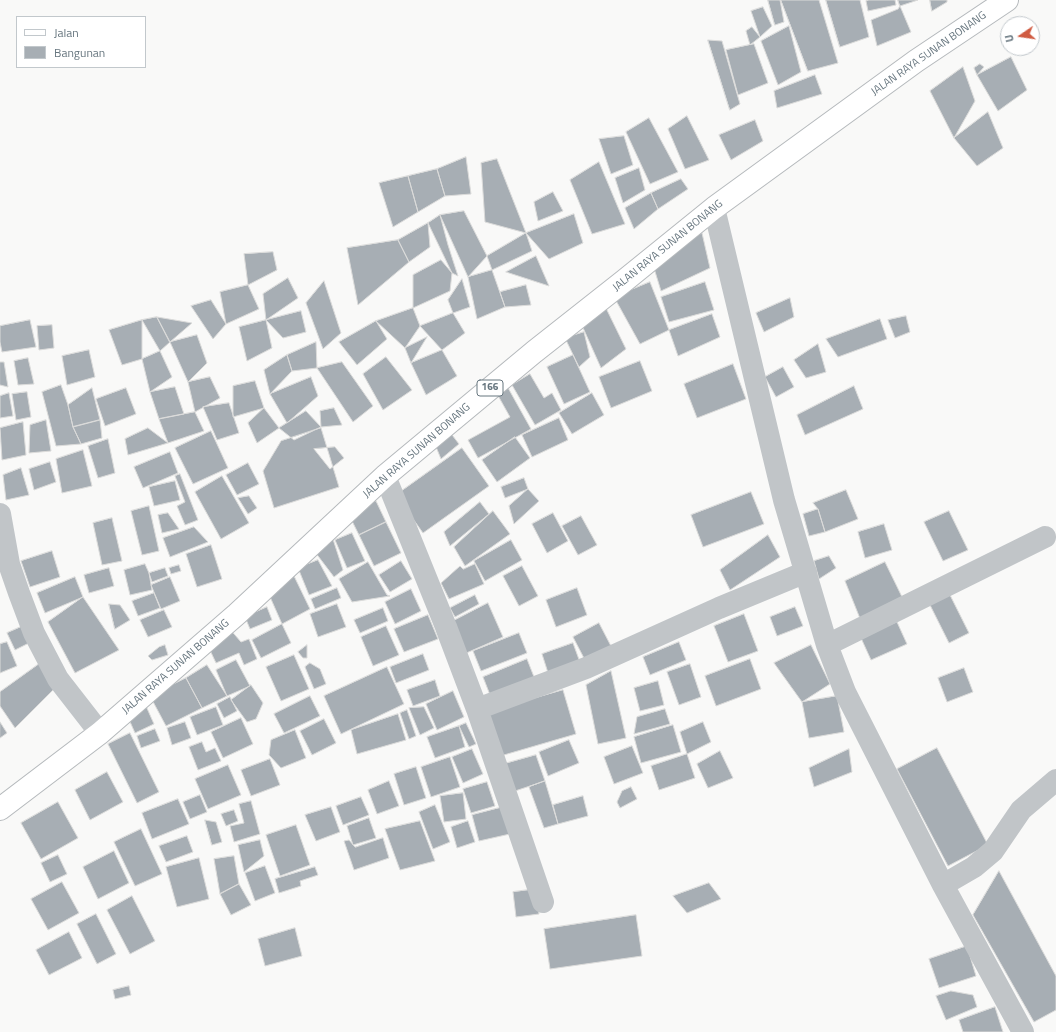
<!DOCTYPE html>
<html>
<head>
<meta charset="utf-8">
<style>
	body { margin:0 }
	#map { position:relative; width:1056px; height:1032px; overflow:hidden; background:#f9f9f8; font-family:"Titillium Web",sans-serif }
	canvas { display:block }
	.legend { position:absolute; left:16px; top:16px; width:130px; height:52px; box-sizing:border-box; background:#fff; border:1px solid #c2c8cc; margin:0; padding:5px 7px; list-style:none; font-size:12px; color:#67767f }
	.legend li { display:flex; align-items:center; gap:8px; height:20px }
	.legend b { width:20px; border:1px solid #c2c8cc }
	.north { position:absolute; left:1000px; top:16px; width:40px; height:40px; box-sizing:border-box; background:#fff; border:1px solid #c2c8cc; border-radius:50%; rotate:257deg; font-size:11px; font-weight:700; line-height:16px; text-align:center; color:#67767f }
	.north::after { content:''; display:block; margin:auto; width:14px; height:18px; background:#d05b41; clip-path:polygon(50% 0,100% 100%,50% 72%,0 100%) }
</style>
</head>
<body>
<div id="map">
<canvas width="1056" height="1032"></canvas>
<ul class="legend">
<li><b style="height:5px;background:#fff"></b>Jalan</li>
<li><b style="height:11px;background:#a7aeb4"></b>Bangunan</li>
</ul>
<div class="north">U</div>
</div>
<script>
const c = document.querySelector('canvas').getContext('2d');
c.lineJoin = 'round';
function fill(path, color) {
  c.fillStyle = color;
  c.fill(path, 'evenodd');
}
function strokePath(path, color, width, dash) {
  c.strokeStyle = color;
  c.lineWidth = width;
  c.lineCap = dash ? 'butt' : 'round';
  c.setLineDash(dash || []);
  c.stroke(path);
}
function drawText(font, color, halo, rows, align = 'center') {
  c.font = font + ' "Titillium Web",sans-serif';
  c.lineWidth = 4;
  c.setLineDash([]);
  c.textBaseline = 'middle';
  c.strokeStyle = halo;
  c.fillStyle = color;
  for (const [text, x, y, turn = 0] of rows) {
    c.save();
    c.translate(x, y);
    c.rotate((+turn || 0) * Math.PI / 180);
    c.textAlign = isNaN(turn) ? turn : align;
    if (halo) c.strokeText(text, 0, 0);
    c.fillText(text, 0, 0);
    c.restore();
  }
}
const building = new Path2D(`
	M768 0H780L784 22 775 25Z
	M781 0H819L838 63 808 71Z
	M826 0H860L869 37 840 47Z
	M869 0H895L896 5 868 11 866 1Z
	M898 0H918L900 6Z
	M930 0H947V2L932 11Z
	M900 6 911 32 877 46 871 20 898 9Z
	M763 7 772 26 760 37 751 11Z
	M789 26 801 72 778 85 761 41Z
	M752 27 760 37 750 45 746 31Z
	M708 40 722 41 740 104 730 110Z
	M754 44 768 83 738 95 726 50Z
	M1011 57 1027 90 998 111 977 75Z
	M980 64 984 67 977 75 974 68Z
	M963 67 975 101 954 138 930 91Z
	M815 75 822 94 777 108 774 91Z
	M988 112 1003 148 977 166 954 138Z
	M687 116 709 160 685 169 668 129Z
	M649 118 678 172 650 184 626 132Z
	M755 120 763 141 731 160 719 135Z
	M624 136 633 165 611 174 599 139Z
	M466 157 471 194 445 196 437 169Z
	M497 159 526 233 485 222 481 163Z
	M599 162 625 224 592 234 570 180Z
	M639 168 645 190 623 203 615 178Z
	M437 169 445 196 418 212 408 176Z
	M408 176 418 212 393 227 379 183Z
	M681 179 688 189 658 209 651 193Z
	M553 192 563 211 538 221 534 202Z
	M651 193 658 209 634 229 625 208Z
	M464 211 487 256 468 277 440 215Z
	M574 214 583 243 549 259 526 233Z
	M440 215 448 245 458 276 452 273 428 223Z
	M428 223 430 247 409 262 398 240Z
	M526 233 532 251 492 270 487 256Z
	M702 233 710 268 661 291 653 265Z
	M398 240 409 262 358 305 347 248Z
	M273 252 277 270 248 285 244 254Z
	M536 256 549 286 506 272Z
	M441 260 452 273 450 291 413 308V275Z
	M492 270 505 307 477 319 468 277Z
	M288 278 298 298 266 320 263 294Z
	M462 279 470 307 453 313 448 300Z
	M324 281 341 333 323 349 306 303Z
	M650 282 669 330 640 344 614 297Z
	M705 282 714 310 669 322 661 297Z
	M248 285 259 309 226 324 220 292Z
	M526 285 531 305 505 307 500 292Z
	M790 298 794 317 764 332 756 313Z
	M211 300 226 324 213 339 191 306Z
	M604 304 626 349 601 368 580 321Z
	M413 308 420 326 405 348 376 321Z
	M301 311 306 332 283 338 266 320Z
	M453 313 465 333 442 350 420 326Z
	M712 314 720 337 678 356 669 330Z
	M906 316 910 332 895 338 888 320Z
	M157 317 170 342 160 351 142 320Z
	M157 317 192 323 170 342Z
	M880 319 887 339 838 357 826 339Z
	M30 320 36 347 2 352 0 342V326Z
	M142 320V359L122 365 109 330Z
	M266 320 272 348 247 361 239 327Z
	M376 321 387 339 357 365 339 342Z
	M52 325 54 348 39 350 37 326Z
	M584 332 590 357 579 367 565 338Z
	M197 335 207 363 188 382 170 342Z
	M427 337 411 363 405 348Z
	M316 342 317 368 292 371 287 355Z
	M818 344 826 372 806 378 794 360Z
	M89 350 95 377 67 385 62 356Z
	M442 350 457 376 426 395 411 363Z
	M160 351 172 377 150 392 142 359Z
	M287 355 292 371 270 394 264 370Z
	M573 355 590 392 564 404 547 367Z
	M386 357 412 390 383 410 363 374Z
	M28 358 34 384 18 385 14 361Z
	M640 361 652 391 611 408 599 377Z
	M0 362H4L8 387 0 385Z
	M342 362 373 406 353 422 317 368Z
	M733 364 746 399 697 418 684 384Z
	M783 367 794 387 776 397 765 377Z
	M530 374 544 398 552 393 561 410 535 425 512 385Z
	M210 377 220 398 195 412 188 382Z
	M311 377 318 396 287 423 270 394Z
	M255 381 264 408 233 417V386Z
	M61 385 68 405 73 427 81 444 56 446 42 392Z
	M507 386 531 429 478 458 468 440 510 417 496 392Z
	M854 386 863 409 805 435 797 415Z
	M175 387 184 414 159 419 150 392Z
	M92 388 100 420 73 427 68 405Z
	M126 388 136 414 105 426 96 399Z
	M27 392 31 417 16 420 12 394Z
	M9 393 13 416 0 418V396Z
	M592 393 604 415 572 434 559 413Z
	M229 403 239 433 217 440 203 407Z
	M264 408 279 428 257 443 248 423Z
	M334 408 342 425 321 427 320 411Z
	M306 411 321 427 294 440 279 428Z
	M195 412 204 431 168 443 159 419Z
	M559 418 568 440 532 457 522 435Z
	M46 420 51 451 29 453 30 425Z
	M100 420 102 438 81 444 73 427Z
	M23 422 26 455 2 460 0 428Z
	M148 428 168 443 128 455 125 439Z
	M321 428 339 487 274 508 263 471 281 441Z
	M211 431 228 468 193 484 175 448Z
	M449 431 459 444 441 459 434 442Z
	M515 437 530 458 497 482 482 460Z
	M108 439 115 473 98 478 88 446Z
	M335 447 344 458 330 469 314 449Z
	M462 448 489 486 423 533 396 495Z
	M83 450 92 486 62 493 56 459Z
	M170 452 178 473 143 488 134 467Z
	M50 462 56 482 34 490 29 469Z
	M248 463 259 484 237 495 226 475Z
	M21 468 29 495 6 500 3 475Z
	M180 474 198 520 185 525 177 506 185 502 175 476Z
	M222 476 249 523 221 539 195 492Z
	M524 478 528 489 505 498 501 487Z
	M175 481 180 500 154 506 149 487Z
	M528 489 539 501 514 524 509 506Z
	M846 490 858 519 825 532 818 509 813 503Z
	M751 492 764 524 703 547 691 515Z
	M249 496 257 508 248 514 238 498Z
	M376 501 386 522 359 535 349 515Z
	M480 502 489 514 450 546 444 532Z
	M149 506 159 551 142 555 131 511Z
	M818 509 825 532 809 536 803 514Z
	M493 511 510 534 465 566 454 547Z
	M949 511 968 550 943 561 924 522Z
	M168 513 179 529 162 533 158 515Z
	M553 513 568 541 547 553 532 524Z
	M581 516 597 545 578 555 562 526Z
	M112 518 122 561 102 565 93 523Z
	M386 522 401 553 374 566 359 535Z
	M884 524 892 550 865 558 858 532Z
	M194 527 208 542 170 557 163 538Z
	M331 533 343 570 334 577 312 548Z
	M352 533 365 561 347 568 335 540Z
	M768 535 780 557 730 590 720 570Z
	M511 540 522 560 485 581 474 561Z
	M211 545 222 579 197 587 186 554Z
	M52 551 60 577 30 587 21 561Z
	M829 556 836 568 819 579 814 561Z
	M318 560 332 586 309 595 298 568Z
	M401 561 412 579 390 592 379 575Z
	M368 562 387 595 390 596 352 602 339 579Z
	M885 562 904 601 861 621 845 581Z
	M145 564 149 573 152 590 130 595 124 570Z
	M475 564 484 584 449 599 441 583 460 566 463 569Z
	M179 565 181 571 171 574 169 568Z
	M522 566 538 596 519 606 503 576Z
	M109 568 114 586 89 593 84 575Z
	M165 568 168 576 152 582 149 573Z
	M294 576 310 609 282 624 267 590Z
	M75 577 83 597 45 613 37 593Z
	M170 577 180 601 161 609 151 585Z
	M337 588 341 598 315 609 311 599Z
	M577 588 587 615 556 627 546 600Z
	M411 589 421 611 395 624 385 602Z
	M154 593 160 608 138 616 132 601Z
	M475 595 479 604 455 617 450 608Z
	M950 595 969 633 949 643 930 605Z
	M83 597 119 650 75 673 48 622Z
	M488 603 503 637 464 654 453 621Z
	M109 604 120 605 130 620 115 629Z
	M337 604 346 627 318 637 310 614Z
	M267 607 272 620 250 629 245 617Z
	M795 607 803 626 777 636 770 617Z
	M383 608 388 621 360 633 354 620Z
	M164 610 172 627 148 637 140 620Z
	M744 614 758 651 728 662 714 626Z
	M428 615 438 639 404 652 394 629Z
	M897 622 907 644 871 660 861 638Z
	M599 623 612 648 586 662 573 637Z
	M282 624 291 643 261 658 252 640Z
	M23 626 31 642 15 650 7 633Z
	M386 626 399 655 373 666 361 637Z
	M229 628 241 642 249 639 257 659 244 665 239 653 216 663 208 646Z
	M519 633 527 653 481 671 473 651Z
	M7 642 17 666 0 673V644Z
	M679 642 686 660 650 675 643 657Z
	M573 643 581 665 549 676 542 654Z
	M165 645 168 655 152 660 148 656 159 647Z
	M307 645V658H303L298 652Z
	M811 645 830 684 802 702 774 663Z
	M423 654 429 670 396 683 390 667Z
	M294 655 309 689 281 701 266 667Z
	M527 659 536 682 492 700 483 677Z
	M750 659 761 689 716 706 705 676Z
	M236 660 250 686 227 696 216 670Z
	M310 663 320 669 326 684 314 689 305 667Z
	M39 664 57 686 15 728 0 706V692Z
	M690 664 701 697 679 705 667 672Z
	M207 665 227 696 202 708 186 678Z
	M387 667 404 704 341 734 324 696Z
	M964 668 973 692 947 702 938 678Z
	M611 671 626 738 598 744 586 685Z
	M186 678 202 708 166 726 150 696Z
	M435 680 440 696 413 706 407 690Z
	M658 681 664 705 640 711 634 688Z
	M251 685 263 703 256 719 247 722 231 700Z
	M563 690 576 734 497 757 484 713Z
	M453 691 464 717 437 730 426 704Z
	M310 696 320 716 284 733 274 714Z
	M837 696 844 732 809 738 802 702Z
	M230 697 237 711 224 718 217 704Z
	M146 706 154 724 135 733 127 715Z
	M216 707 223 725 197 735 190 717Z
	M424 707 434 728 420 735 409 708Z
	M665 709 670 724 634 734 637 717Z
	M407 710 416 736 409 739 400 713Z
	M398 714 406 740 357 754 351 730Z
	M241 718 253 744 223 758 211 732Z
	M324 719 336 743 312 755 300 731Z
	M0 722 7 733 0 738Z
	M185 722 191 738 172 745 167 728Z
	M703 722 711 742 687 754 680 732Z
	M466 723 476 744 469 747 459 726Z
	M673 725 681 752 641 763 634 737Z
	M459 726 465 747 435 758 427 737Z
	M155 729 160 741 141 748 137 736Z
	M295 730 306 758 281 768 269 755 271 740Z
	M130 733 159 792 137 803 108 744Z
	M569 740 579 763 548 776 539 752Z
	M202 742 206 752 215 748 221 761 198 770 189 747Z
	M632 746 643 773 614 784 604 757Z
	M937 748 988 845 948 866 897 769Z
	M472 749 483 774 463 783 452 757Z
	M849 749 852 772 814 787 809 768Z
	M720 751 733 778 708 788 697 764Z
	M687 754 695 778 659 790 651 766Z
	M536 755 545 781 512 792 504 764Z
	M450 757 460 787 431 797 421 767Z
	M270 759 280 785 251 796 241 770Z
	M228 765 241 795 208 809 195 779Z
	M416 767 426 798 404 805 394 774Z
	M107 772 123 802 90 820 75 790Z
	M389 781 399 806 377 814 368 790Z
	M545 781 558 824 544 828 529 787Z
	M487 782 495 806 471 813 463 789Z
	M631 787 637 799 620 808 617 802 622 791Z
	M463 793 466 819 444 822 440 796Z
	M200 795 207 812 190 819 183 802Z
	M583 796 588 816 558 824 553 805Z
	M361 797 369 815 343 825 336 806Z
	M178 799 189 824 152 839 142 813Z
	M251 801 260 834 234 842 230 826 244 823 239 804Z
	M58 802 78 838 41 859 21 823Z
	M435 805 450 842 433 849 419 812Z
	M331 807 340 832 316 841 305 815Z
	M503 807 510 834 479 841 472 815Z
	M234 810 238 821 226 826 221 814Z
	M369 818 376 838 353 845 347 826Z
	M205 820 216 822 222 842 212 845Z
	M420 821 435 861 400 870 385 829Z
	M468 821 475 842 457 848 451 827Z
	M296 825 310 865 280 876 266 835Z
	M141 829 162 874 135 886 114 842Z
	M187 836 193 852 166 862 159 846Z
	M383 838 389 858 354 870 344 841 349 840 355 847Z
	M260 840 264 856 244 872 238 845Z
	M114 851 129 883 98 899 83 867Z
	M58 855 67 874 50 882 41 863Z
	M234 856 239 884 220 894 214 859Z
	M199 858 209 899 177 907 166 867Z
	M265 866 275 893 255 901 245 873Z
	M315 867 318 875 300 881 301 886 279 893 275 879Z
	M999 871 1056 976V1010L1034 1022 973 915Z
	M62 882 79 913 48 930 31 899Z
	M709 883 721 899 687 913 673 896Z
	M239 884 251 905 231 915 220 894Z
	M536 889 539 914 516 917 513 892Z
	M132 896 155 941 130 954 107 910Z
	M96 914 116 954 97 964 77 924Z
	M636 915 642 956 550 969 544 929Z
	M295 928 302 956 265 966 258 939Z
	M69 932 82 958 49 975 36 950Z
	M967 946 976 976 939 988 929 959Z
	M129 986 131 995 115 999 113 990Z
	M951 991 973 995 977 1007 946 1020 936 996Z
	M995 1007 1003 1032H963L959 1020Z`);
const minor = new Path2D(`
	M714 208 784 500 827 645 845 692 943 885 1023 1032
	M385 476 446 627 477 709 543 902
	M0 514 9 564 19 593 34 633 58 679 100 733
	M827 645 1045 537
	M477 709 586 668 719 608 806 572
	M943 885 974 867 993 851 1021 810 1056 780`);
const major = new Path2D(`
	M0 809 100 733 237 614 385 476 534 352 624 281 714 208 916 61 1007 0`);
const shields = [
	[490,388,26]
];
const shieldNames = [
	["166",490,388]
];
const streetNames = [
	["JALAN RAYA SUNAN BONANG",929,54,-35],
	["JALAN RAYA SUNAN BONANG",668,246,-39],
	["JALAN RAYA SUNAN BONANG",417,451,-41],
	["JALAN RAYA SUNAN BONANG",176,667,-41]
];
fill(building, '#a7aeb4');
strokePath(building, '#dbdbda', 1);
strokePath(major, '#b5b9bc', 24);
strokePath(minor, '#c1c5c8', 22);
strokePath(major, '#fff', 22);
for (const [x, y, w] of shields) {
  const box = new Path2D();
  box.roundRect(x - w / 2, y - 8, w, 16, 3);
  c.fillStyle = '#fff';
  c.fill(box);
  strokePath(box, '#67767f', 1);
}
drawText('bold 10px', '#67767f', null, shieldNames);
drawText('11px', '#67767f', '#fff', streetNames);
</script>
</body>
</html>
